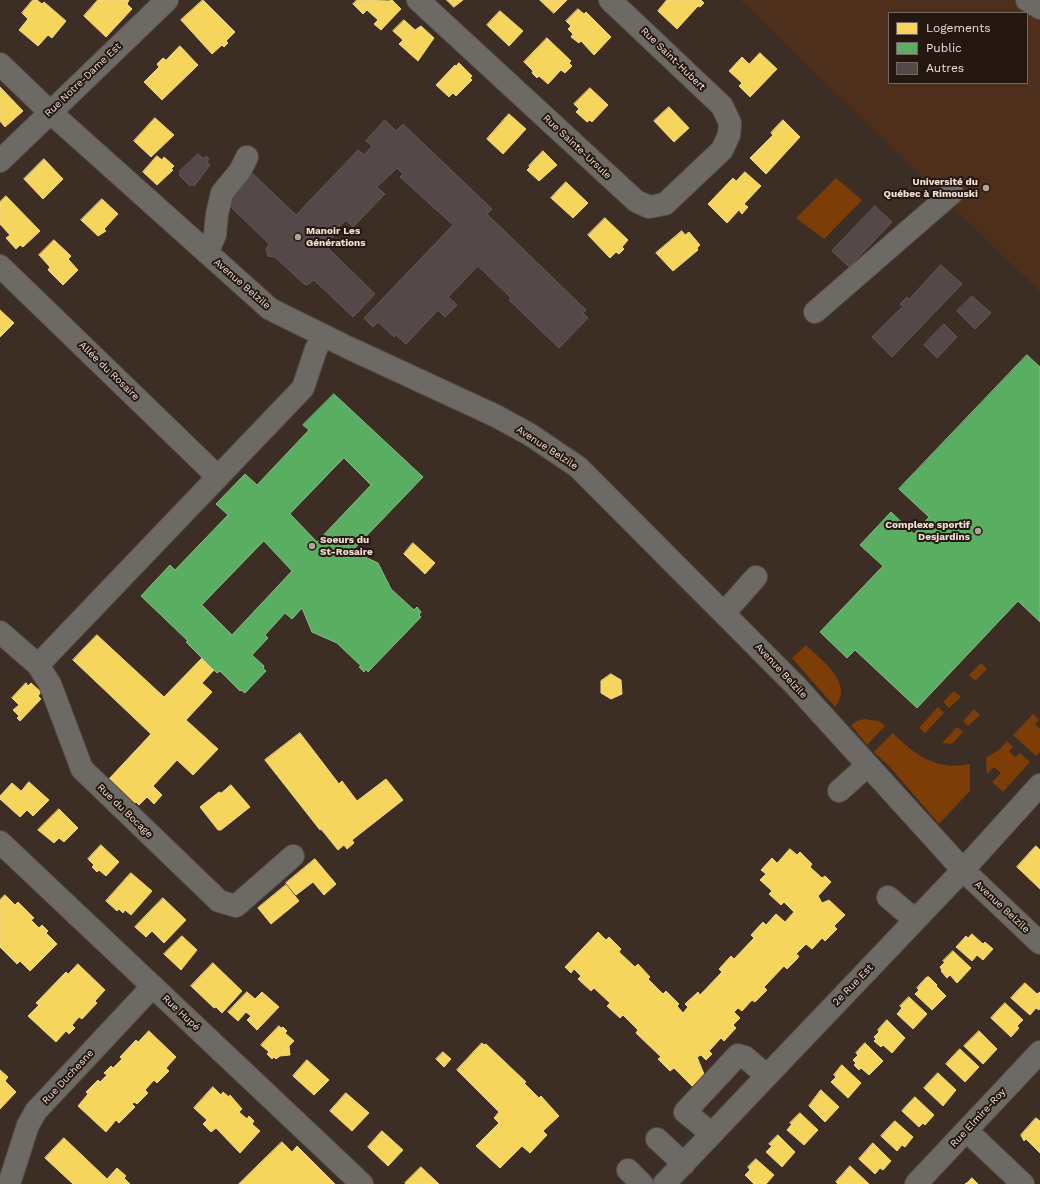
<!DOCTYPE html>
<html>
<head>
<meta charset="utf-8">
<style>
	body { margin:0 }
	#map { position:relative; width:1040px; height:1184px; overflow:hidden; background:#3c2e24; font-family:"Work Sans",sans-serif }
	canvas { display:block }
	.legend { position:absolute; left:888px; top:12px; width:140px; height:72px; box-sizing:border-box; background:#241710; border:1px solid #76675f; margin:0; padding:5px 7px; list-style:none; font-size:12px; color:#f2e0d5 }
	.legend li { display:flex; align-items:center; gap:8px; height:20px }
	.legend b { width:20px; border:1px solid #76675f }
</style>
</head>
<body>
<div id="map">
<canvas width="1040" height="1184"></canvas>
<ul class="legend">
<li><b style="height:11px;background:#f6d55c"></b>Logements</li>
<li><b style="height:11px;background:#5aae61"></b>Public</li>
<li><b style="height:11px;background:#544948"></b>Autres</li>
</ul>
</div>
<script>
const c = document.querySelector('canvas').getContext('2d');
c.lineJoin = 'round';
function fill(path, color) {
  c.fillStyle = color;
  c.fill(path, 'evenodd');
}
function strokePath(path, color, width, dash) {
  c.strokeStyle = color;
  c.lineWidth = width;
  c.lineCap = dash ? 'butt' : 'round';
  c.setLineDash(dash || []);
  c.stroke(path);
}
function drawText(font, color, halo, rows, align = 'center') {
  c.font = font + ' "Work Sans",sans-serif';
  c.lineWidth = 4;
  c.setLineDash([]);
  c.textBaseline = 'middle';
  c.strokeStyle = halo;
  c.fillStyle = color;
  for (const [text, x, y, turn = 0] of rows) {
    c.save();
    c.translate(x, y);
    c.rotate((+turn || 0) * Math.PI / 180);
    c.textAlign = isNaN(turn) ? turn : align;
    if (halo) c.strokeText(text, 0, 0);
    c.fillText(text, 0, 0);
    c.restore();
  }
}
const built = new Path2D(`
	M740 0H1040V292ZM889 13H1027V83H889Z`);
const green = new Path2D(`
	M836 178 862 200 824 239 796 218Z
	M806 645C821 660 855 683 835 707L792 658Z
	M981 663 987 669 975 681 969 675Z
	M954 691 961 697 949 708 943 702Z
	M938 707 944 713 925 733 919 728Z
	M974 709 980 715 968 726 963 721Z
	M1033 714 1039 720 1035 724 1040 729V752L1036 756 1013 735Z
	M864 719 879 721 885 726 867 745 851 725 857 721Z
	M957 727 963 732 952 744 942 743Z
	M893 733C915 755 936 771 970 764V791L939 824 889 766 874 752Z
	M1007 741 1013 747 1009 751 1015 757 1020 753 1030 762 1003 792 992 782 1001 773 994 767 987 774 986 758 1000 749Z`);
const homes = new Path2D(`
	M33 0H37L42 4 44 2 66 21 52 38 48 35 38 46 19 30 28 19 22 13Z
	M98 0H129L127 4 132 9 106 37 84 16Z
	M203 0 235 32 226 41 228 43 224 47 222 45 212 54 181 20Z
	M357 0 389 1 392 0 401 9 381 30 374 24 378 20 367 10 363 14 353 4Z
	M447 0H463L454 7Z
	M540 0H567L554 13Z
	M667 0H701L704 3 700 7 698 6 677 29 658 11Z
	M578 9 584 14 586 12 611 37 594 55 581 41 579 43 571 37 573 34 568 29 571 26 566 21Z
	M500 11 523 31 509 46 487 25Z
	M404 20 415 30 421 26 434 38 418 61 399 44 403 40 393 31Z
	M547 38 571 61 569 63 572 66 565 73 561 70 548 84 539 76 537 78 532 73 533 71 524 62Z
	M180 46 198 65 162 100 144 82 159 67 157 64 163 58 166 60Z
	M760 53 777 69 750 97 739 86 742 83 729 71 742 57 749 64Z
	M459 63 472 76 470 78 472 80 456 96 453 93 449 97 436 85 455 65 456 66Z
	M0 87 23 111 5 127 0 121Z
	M590 88 608 105 592 122 590 120 587 122 576 112 579 109 574 104Z
	M669 107 689 128 674 142 654 121Z
	M509 114 526 129 503 154 487 139Z
	M155 118 174 135 151 157 134 141Z
	M783 120 800 137 766 174 750 158 773 135 771 133Z
	M543 151 557 165 539 181 527 170 530 167 529 166Z
	M157 156 162 160 164 157 174 166 171 169 173 170 157 185 143 172Z
	M44 159 63 179 43 199 24 179Z
	M745 172 761 186 744 204 748 207 742 214 739 210 727 223 708 204 733 178 736 181Z
	M566 182 588 203 573 218 551 198Z
	M6 196 40 231 23 247 20 245 16 249 6 238 10 235 0 224V202Z
	M102 199 118 214 104 229 106 231 98 236 81 220Z
	M605 218 628 240 622 247 624 249 619 254 616 252 610 258 588 235Z
	M682 231 685 235 689 232 700 245 697 248 698 250 673 271 656 253Z
	M54 240 71 256 68 259 78 270 63 285 48 270 50 267 39 255Z
	M0 310 14 323 0 337Z
	M413 543 435 563 425 574 404 554Z
	M97 635 164 697 202 658 214 670 202 683 212 692 186 720 218 749 193 775 177 760 153 786 162 795 154 804 147 797 139 805 136 802 134 804 108 780 151 734 73 660Z
	M611 674 621 680 622 694 611 699 601 693V681Z
	M26 683 28 686 31 683 41 692 38 696 41 699 20 721 17 718 19 716 13 710 19 705 12 698Z
	M300 733 339 784 342 781 357 801 386 779 403 800 352 840 354 843 347 849 344 845 338 850 321 829 320 830 265 760Z
	M29 782 49 800 33 816 27 810 20 817 0 799V796L12 783 21 791Z
	M231 785 250 807 221 830H218L200 807 219 792 221 793Z
	M59 809 78 828 64 842 59 838 54 843 38 830Z
	M101 845 119 862 106 876 99 870 97 872 92 867 94 865 88 859Z
	M1036 846 1040 850V889L1017 867Z
	M790 849 797 855 800 852 812 864 810 867 822 878 825 876 831 882 818 896 822 903 829 900 845 915 834 926 837 929 825 941 822 938 812 949 806 944 796 954 799 956 797 959 787 969 784 966 764 987 767 990 755 1002 752 1000 742 1011 738 1008 734 1012 740 1018 733 1025 736 1028 724 1041 721 1038 709 1051 712 1054 706 1060 701 1055 697 1057 704 1074 698 1081 701 1083 695 1089 674 1068 670 1071 658 1059 661 1057 636 1033 638 1030 623 1015 620 1018 607 1006 610 1003 594 988 591 991 578 979 581 976 574 969 571 973 565 967 598 932 606 940 609 937 621 949 619 952 635 967 638 964 650 977 648 979 663 994 666 991 679 1004 677 1006 683 1013 688 1007 685 1004 698 992 700 995 722 972 719 969 731 956 734 959 754 938 751 935 763 922 766 925 776 914 785 922 794 912 784 902 781 905 769 894 772 891 760 880 766 874 761 870 772 858 777 863Z
	M315 859 336 884 324 895 313 882 296 895 286 883Z
	M131 873 152 891 131 915 125 910 123 913 119 909 117 911 106 901Z
	M286 885 299 901 271 924 258 908Z
	M5 895 15 905 18 902 34 918 31 920 39 928 42 925 48 931 46 933 57 944 30 971 20 961 17 964 0 947V900Z
	M163 898 186 920 164 943 152 931 146 937 135 927Z
	M972 934 983 944 985 942 993 949 983 960 977 955 972 961 956 947 966 936 968 938Z
	M182 936 197 950 181 970 164 954Z
	M953 951 971 968 957 983 950 975 947 978 941 971 942 970 940 967 945 962 943 961Z
	M213 963 242 991 222 1013 216 1007 214 1008 191 986Z
	M78 964 105 990 95 1001 97 1003 82 1019 79 1017 72 1025 75 1028 69 1034 66 1031 56 1042 28 1016 39 1005 36 1003 66 972 68 974Z
	M927 977H929L937 985 936 986 946 996 932 1010 915 994 919 990 917 988Z
	M1025 983 1037 994 1040 992V1008L1039 1010 1036 1008 1030 1015 1011 998Z
	M247 992 255 999 262 992 279 1007 257 1030 247 1020 251 1016 246 1012 238 1021 228 1012Z
	M909 997 927 1014 913 1029 897 1014 902 1008 900 1006Z
	M1005 1003 1023 1020 1017 1026 1019 1028 1011 1037 991 1018Z
	M887 1020 905 1038 892 1053 883 1045 881 1047 874 1041 876 1039 874 1037 879 1032 878 1030Z
	M279 1026 281 1028 283 1027 287 1031 285 1033 294 1041 289 1046 290 1055 280 1056 276 1059 274 1057 272 1059 267 1054 269 1052 261 1045Z
	M149 1031 176 1057 166 1068 169 1071 157 1083 154 1080 145 1090 148 1093 137 1104 134 1102 132 1104 135 1107 119 1123 116 1120 106 1132 78 1106 88 1094 86 1092 98 1080 100 1082 107 1075 104 1073 111 1066 113 1068 122 1059 120 1057 136 1040 138 1042Z
	M979 1031 997 1049 983 1064 964 1046Z
	M482 1043 484 1045 486 1044 526 1082 524 1083 539 1098 541 1096 559 1116 543 1131 547 1135 530 1153 522 1146 500 1168 476 1146 499 1123 494 1118 499 1112 457 1070Z
	M865 1043 883 1061 869 1075 861 1068 859 1070 854 1065 856 1063 853 1060 858 1055 856 1053Z
	M960 1049 979 1067 965 1082 946 1064Z
	M443 1052 451 1059 444 1067 436 1059Z
	M307 1060 329 1080 314 1095 293 1076Z
	M842 1065 861 1083 848 1098 831 1082 836 1077 834 1075Z
	M0 1070 8 1077 5 1081 16 1092 0 1109Z
	M938 1073 956 1090 943 1106 924 1088Z
	M213 1087 221 1095 223 1092 229 1097 230 1095 242 1109 239 1112 247 1119 249 1116 254 1121 252 1124 260 1131 240 1153 216 1128 211 1132 203 1124 207 1120 194 1108Z
	M821 1090 839 1107 825 1122 809 1106Z
	M346 1093 369 1113 352 1131 330 1111Z
	M915 1097 934 1115 925 1125 923 1123 919 1127 902 1111Z
	M800 1113 818 1130 804 1145 787 1130 792 1124 790 1123Z
	M1036 1118 1040 1121V1153L1026 1139 1024 1141 1021 1135Z
	M895 1121 913 1137 905 1147 902 1145 897 1151 881 1136Z
	M382 1131 403 1150 388 1166 368 1147Z
	M778 1135 795 1152 782 1167 766 1152 772 1146 769 1144Z
	M64 1138 107 1179 117 1168 126 1176 124 1178 130 1184H73L45 1158Z
	M282 1142 292 1152 297 1146 335 1184H239Z
	M873 1143 891 1161 883 1170 880 1168 875 1174 859 1159Z
	M756 1159 774 1175 766 1184H754L745 1175 750 1170 748 1167Z
	M850 1166 869 1184H838L836 1182Z
	M421 1167 439 1184H406L405 1183Z
	M972 1178 978 1184H965L968 1182Z`);
const public = new Path2D(`
	M1027 355 1040 367V622L1018 601 917 708 855 650 847 658 820 632 883 566 860 545 891 512 914 534 929 517 899 489Z
	M334 394 423 477 352 551 378 563 391 589 414 610 417 607 421 612 419 615 421 617 368 672 366 669 364 672 359 667 361 666 337 643 312 632 302 608 292 619 285 613 265 635 268 638 252 655 264 666 263 668 266 671 245 693 241 690 240 691 220 671 217 673 186 642 188 641 141 596 170 565 175 570 228 515 216 504 245 474 257 485 309 430 303 425ZM344 458 371 485 317 542 290 514ZM264 541 292 571 232 635 202 605Z`);
const building = new Path2D(`
	M385 120 396 131 403 124 492 209 487 214 586 310 583 313 588 318 559 348 509 300 511 298 478 266 448 297 457 305 445 317 438 310 406 344 396 335 394 337 378 322 373 327 364 318 453 225 400 177 403 174 397 168 377 187 385 194 353 227 346 220 334 232 336 234 324 244 375 294 353 317 314 280 307 285 304 284 275 257 268 256 266 249 269 244 229 205 234 189 251 172 296 215 358 150 364 155 372 146 366 141Z
	M198 154 204 159 206 156 209 159 207 162 210 165 194 186 192 184 190 186 179 175 181 174 179 172Z
	M875 206 892 222 849 267 832 251Z
	M941 265 962 284 892 357 872 337 903 306 900 304 907 297 909 299Z
	M972 296 991 313 975 329 957 311Z
	M944 324 957 337 937 358 924 345Z`);
const minor = new Path2D(`
	M418 0 636 201 649 207 665 204 722 150 729 135 730 123 722 106 610 0
	M1027 0 1040 8
	M0 64 50 112 270 309 347 347 496 416 529 434 578 467 796 686 963 870 1040 943
	M0 161 167 0
	M207 253 215 235 217 214 222 193 240 171 247 157
	M0 266 218 477
	M815 312 952 193
	M725 612 756 577
	M0 632 38 665 50 684 82 769 219 901 236 906 293 856
	M38 665 303 388 316 349 323 336
	M839 791 868 765
	M0 842 362 1184
	M888 897 915 920
	M967 1131 1023 1184
	M712 1134 685 1112 738 1055 745 1057 767 1076
	M657 1139 684 1164
	M628 1170 642 1184
	M9 1184 28 1125 36 1111 153 986
	M664 1184 963 870 1040 785
	M916 1184 1040 1052`);
const markers = [
	[986,188,4,"#b2a297"],
	[298,237,4,"#b2a297"],
	[978,531,4,"#b2a297"],
	[312,546,4,"#b2a297"]
];
const streetNames = [
	["Rue Saint-Hubert",673,59,44],
	["Rue Notre-Dame Est",83,80,-44],
	["Rue Sainte-Ursule",577,147,43],
	["Avenue Belzile",242,284,41],
	["Allée du Rosaire",109,371,44],
	["Avenue Belzile",547,448,33],
	["Avenue Belzile",781,671,47],
	["Rue du Bocage",125,811,44],
	["Avenue Belzile",1002,907,43],
	["2e Rue Est",853,985,-46],
	["Rue Hupé",181,1013,43],
	["Rue Duchesne",68,1077,-47],
	["Rue Elmire-Roy",978,1118,-47]
];
const poiNames = [
	["Université du",978,182],
	["Québec à Rimouski",978,194],
	["Manoir Les",306,231,"left"],
	["Générations",306,243,"left"],
	["Complexe sportif",970,525],
	["Desjardins",970,537],
	["Soeurs du",320,540,"left"],
	["St-Rosaire",320,552,"left"]
];
fill(built, '#4e2f1b');
fill(green, '#7c3d07');
fill(homes, '#f6d55c');
strokePath(homes, '#f5d880', 1);
fill(public, '#5aae61');
strokePath(public, '#88bd84', 1);
fill(building, '#544948');
strokePath(building, '#635758', 1);
strokePath(minor, '#574b43', 24);
strokePath(minor, '#6d6a65', 22);
for (const [x, y, r, color] of markers) {
  const dot = new Path2D();
  dot.arc(x, y, r, 0, 2 * Math.PI);
  c.fillStyle = color;
  c.fill(dot);
  strokePath(dot, '#241710', 1.5);
}
drawText('10px', '#f2e0d5', '#241710', streetNames);
drawText('bold 10px', '#f2e0d5', '#241710', poiNames, 'right');
</script>
</body>
</html>
